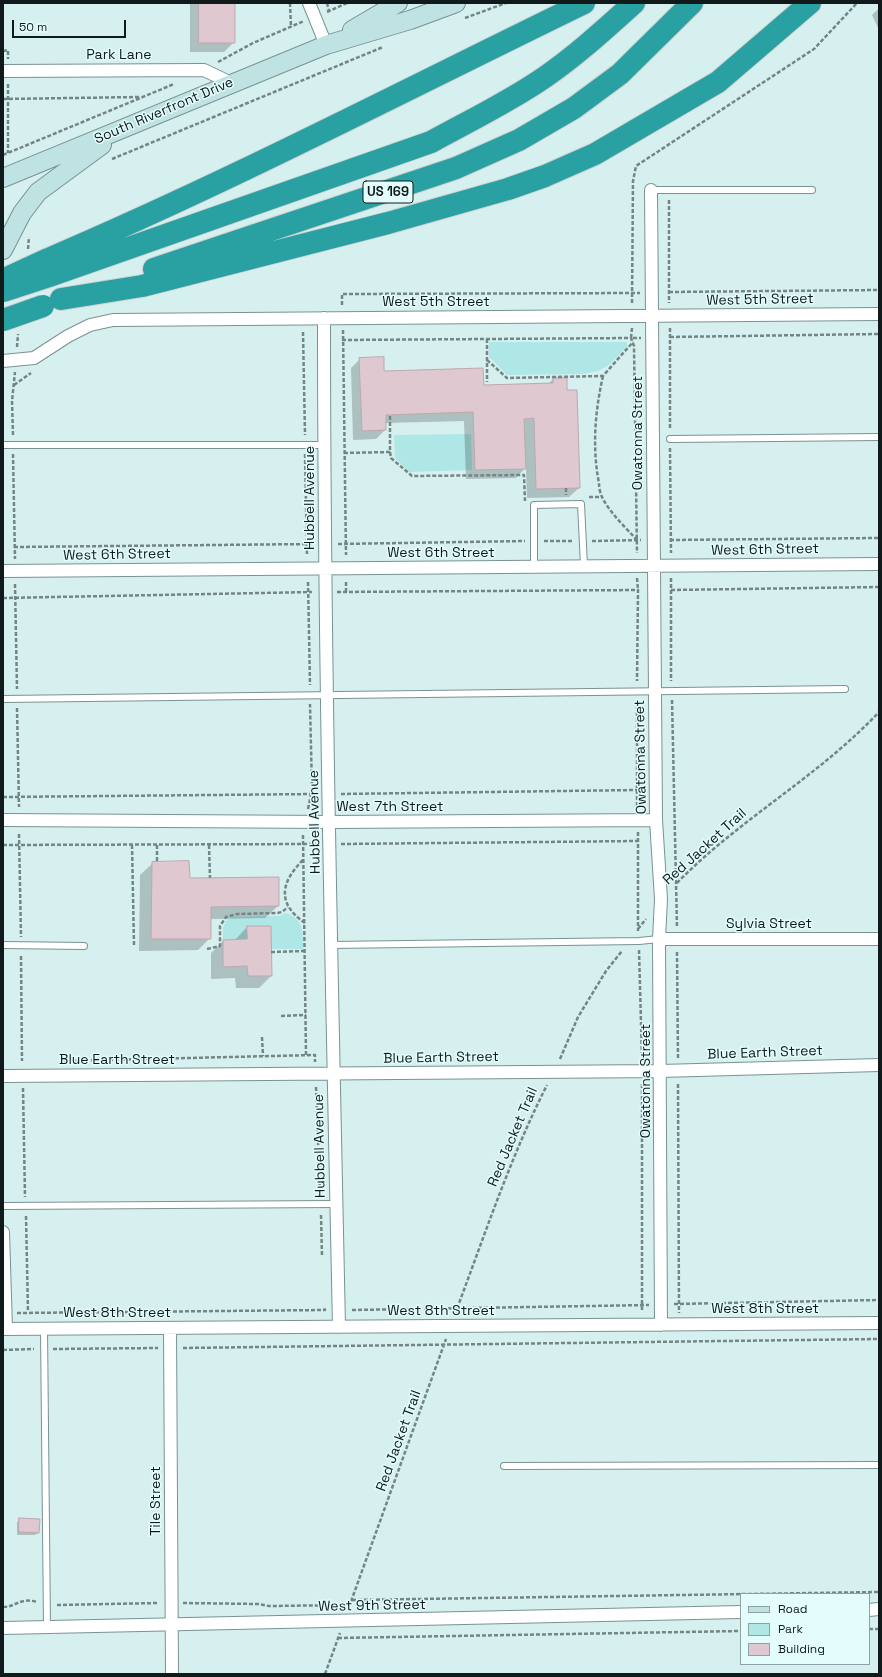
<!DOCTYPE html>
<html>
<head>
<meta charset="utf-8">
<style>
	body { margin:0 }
	#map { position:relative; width:882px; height:1677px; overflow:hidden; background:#d6f0ef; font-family:"Space Grotesk",sans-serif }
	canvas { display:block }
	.frame { position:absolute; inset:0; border:4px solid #101a1a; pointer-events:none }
	.legend { position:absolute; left:740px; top:1593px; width:130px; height:72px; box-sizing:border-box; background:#e3fdfd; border:1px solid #8fa2a2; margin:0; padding:5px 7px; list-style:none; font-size:12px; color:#101a1a }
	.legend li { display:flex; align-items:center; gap:8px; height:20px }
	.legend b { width:20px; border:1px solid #8fa2a2 }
	.scale { position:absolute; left:12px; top:20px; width:114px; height:18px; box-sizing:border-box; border:2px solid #101a1a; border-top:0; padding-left:5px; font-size:12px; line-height:14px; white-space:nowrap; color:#101a1a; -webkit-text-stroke:3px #e3fdfd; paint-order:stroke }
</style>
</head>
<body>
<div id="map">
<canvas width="882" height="1677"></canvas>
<div class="frame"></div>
<ul class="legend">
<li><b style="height:5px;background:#bfe2e3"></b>Road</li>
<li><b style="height:11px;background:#afe6e6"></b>Park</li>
<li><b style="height:11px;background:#dfc8d0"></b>Building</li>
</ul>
<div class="scale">50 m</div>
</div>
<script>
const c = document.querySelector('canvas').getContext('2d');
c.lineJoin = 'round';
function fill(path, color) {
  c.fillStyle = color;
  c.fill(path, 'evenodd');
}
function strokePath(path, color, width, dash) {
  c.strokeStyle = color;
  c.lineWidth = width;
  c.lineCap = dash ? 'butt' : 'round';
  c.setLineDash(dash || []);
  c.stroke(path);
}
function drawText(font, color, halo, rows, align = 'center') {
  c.font = font + ' "Space Grotesk",sans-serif';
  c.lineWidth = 3;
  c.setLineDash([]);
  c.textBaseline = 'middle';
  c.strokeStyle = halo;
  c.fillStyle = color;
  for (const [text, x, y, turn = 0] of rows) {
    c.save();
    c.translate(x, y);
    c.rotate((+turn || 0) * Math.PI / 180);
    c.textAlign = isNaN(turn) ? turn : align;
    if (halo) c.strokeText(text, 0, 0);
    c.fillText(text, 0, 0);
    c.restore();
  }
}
const green = new Path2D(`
	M489 342H627V347L609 365 598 371 582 374 507 375 489 357Z
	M471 434 472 470 409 472 395 458 394 435Z
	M285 913C304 918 303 933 303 949H271L270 926H247V939L223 940V928L227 919 234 917 280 916Z`);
const shadow = new Path2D(`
	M190 3H234V42L224 52H190Z
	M879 8V30L872 15Z
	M360 359 383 372 483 386 548 384 553 379 579 488 569 497 527 498 526 467 516 478 466 479 464 421 385 423V430L376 439 353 440 351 368Z
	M153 863 189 879 278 906 265 918 210 919V938L198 950 139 951 140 875Z
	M247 927H270L271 976 259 988H236L235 978 211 979V953L223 941 235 940Z
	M20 1519 38 1533 35 1535H17V1522Z`);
const building = new Path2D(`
	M199 3H235V43H199Z
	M384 357V371L483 368 484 385 553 383V378H567V390H577L580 488 536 489 534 418 524 419 526 469 475 470 473 412 386 415V430L362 431 359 358Z
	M189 861 190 878 279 877V906L211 907V939H151L152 862Z
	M247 926H271L272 976H248L247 966 223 967V940L247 939Z
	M19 1518 40 1519 39 1533 19 1532Z`);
const path = new Path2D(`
	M290 3 291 27
	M327 3 329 11
	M327 12 347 3
	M465 18 506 3
	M3 51 8 50V59
	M218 62 253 43 304 21
	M8 84V153
	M3 99 140 97
	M3 155 174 84
	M112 159 383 47
	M669 200V303
	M28 249 29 237
	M669 292 879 290
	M632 303 633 181 636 166 814 49 857 3
	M342 305V294L640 293
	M632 328 631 338H641
	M670 328V429
	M343 330 346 555
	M303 332 305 435
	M670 337 879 334
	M487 339V382
	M342 340 631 338 634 346 637 553
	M17 347 18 334
	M487 360 507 378 603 376 633 342
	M603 376C595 411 592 448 599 483 599 487 600 493 602 497 610 513 625 527 637 540
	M14 385 31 373
	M13 435 12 401 15 372
	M670 448 671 553
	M390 452 391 458 412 476 524 475 525 501
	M344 453 390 452V415
	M13 454 15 559
	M305 454 307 555
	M566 488V495
	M589 497H601
	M670 540 879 538
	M544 541H573
	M592 541 641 540
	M338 544 525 541
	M14 547 313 544
	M637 578 638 590
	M671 578V681
	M308 582 310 685
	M15 584 17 689
	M671 590 879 587
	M337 592 638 590 637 681
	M346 592V580
	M3 598 312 592
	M637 700V807
	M672 700 677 927
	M17 708 19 807
	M341 794 637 790
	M3 797 316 794
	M308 809 312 790 310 704
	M638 832V931
	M19 834 21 937
	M303 835 306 1055
	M341 844 638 841
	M3 845 316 844
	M132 845 134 945
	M157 845V862
	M209 845 210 878
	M303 860C281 882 276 903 305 923
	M677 883C738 820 818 777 879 712
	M638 929 646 919
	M207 949 220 946V926L226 917 237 914 277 913 282 912 288 907
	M639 950 642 1059
	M271 952 305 951
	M677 952 678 1059
	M21 956 22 1061
	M281 1016 306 1015
	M262 1037 263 1056
	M560 1059 578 1017 606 971 622 951
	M61 1061 315 1055V1062
	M642 1084V1311
	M678 1084 679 1313
	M316 1087 320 1194
	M23 1088 25 1197
	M321 1215 322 1256
	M26 1216 28 1312
	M674 1304 879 1300
	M352 1310 649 1305
	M17 1313 325 1310 324 1308
	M455 1314C484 1237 510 1158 547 1085
	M183 1348 879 1339
	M53 1349 158 1348
	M3 1350 34 1349
	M352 1600 879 1592
	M183 1603 258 1604 269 1606 350 1605
	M57 1605 158 1603
	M3 1607C16 1607 20 1597 37 1602
	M349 1607 446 1339
	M869 1629H879
	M338 1638 741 1631
	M325 1674 340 1633`);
const service = new Path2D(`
	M651 190H812
	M670 439 879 437
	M3 445H325
	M534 567V505L581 504 584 566
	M3 699 845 689
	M3 945 84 946
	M331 945 639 941 659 939
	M3 1206 336 1204
	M44 1328 47 1627
	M504 1466 879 1465`);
const minor = new Path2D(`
	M309 3 326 45
	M3 71 204 70 231 83
	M651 190 656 820 661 899 659 939 661 1325
	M324 318C324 654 332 990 339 1327
	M3 361 34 358 68 336 90 325 113 320 879 314
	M3 571 879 564
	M3 820 330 822 656 820
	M659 939H879
	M3 1076 661 1071 879 1065
	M3 1232 6 1329
	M170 1328 172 1674
	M3 1329 879 1323
	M869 1610 879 1609
	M3 1628 741 1612`);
const secondary = new Path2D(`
	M352 30 398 3
	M3 178 326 45 410 20 456 3
	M3 250 22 213 38 192 102 145`);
const motorway = new Path2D(`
	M46 260C229 182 405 90 584 3
	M154 269 456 168 519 140 574 108 620 74 692 3
	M49 276 431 142C469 121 509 102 545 77 577 55 605 29 634 3
	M61 299 142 286 388 223 508 189 545 176 595 154 718 82 810 3`);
const motorwayBridge = new Path2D(`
	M9 277 46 260
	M3 291 49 276
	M3 320 43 306`);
const shields = [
	[388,192,50]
];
const shieldNames = [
	["US 169",388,192]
];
const streetNames = [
	["Park Lane",119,55],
	["South Riverfront Drive",164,111,-23],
	["West 5th Street",760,300,-1],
	["West 5th Street",436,302],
	["Owatonna Street",638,433,-90],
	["Hubbell Avenue",310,498,-90],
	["West 6th Street",765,550,-1],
	["West 6th Street",441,553],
	["West 6th Street",117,555,-1],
	["Owatonna Street",641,757,-91],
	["West 7th Street",390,807],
	["Hubbell Avenue",315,822,-91],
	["Red Jacket Trail",705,847,-42],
	["Sylvia Street",769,924],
	["Blue Earth Street",765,1053,-2],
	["Blue Earth Street",441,1058,-1],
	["Blue Earth Street",117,1060],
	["Owatonna Street",646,1081,-90],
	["Red Jacket Trail",513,1137,-67],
	["Hubbell Avenue",320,1146,-91],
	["West 8th Street",765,1309],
	["West 8th Street",441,1311],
	["West 8th Street",117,1313],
	["Red Jacket Trail",399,1441,-70],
	["Tile Street",156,1501,-90],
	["West 9th Street",372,1606,-1]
];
fill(green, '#afe6e6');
fill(shadow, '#0003');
fill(building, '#dfc8d0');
strokePath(building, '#bda7af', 1);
strokePath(service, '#7a9292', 8);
strokePath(minor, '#7a9292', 14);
strokePath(secondary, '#7a9292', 20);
strokePath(motorway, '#cfd1d1', 24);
strokePath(path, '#738584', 2.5, [4, 2]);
strokePath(service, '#fff', 6);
strokePath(minor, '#fff', 12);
strokePath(secondary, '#bfe2e3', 18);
strokePath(motorway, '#29a0a1', 22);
strokePath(motorwayBridge, '#cfd1d1', 24, []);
strokePath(motorwayBridge, '#29a0a1', 22);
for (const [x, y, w] of shields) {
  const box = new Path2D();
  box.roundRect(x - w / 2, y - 11, w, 22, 3);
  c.fillStyle = '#e3fdfd';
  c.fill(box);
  strokePath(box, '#101a1a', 1);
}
drawText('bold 13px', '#101a1a', null, shieldNames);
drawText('14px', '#101a1a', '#e3fdfd', streetNames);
</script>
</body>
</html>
